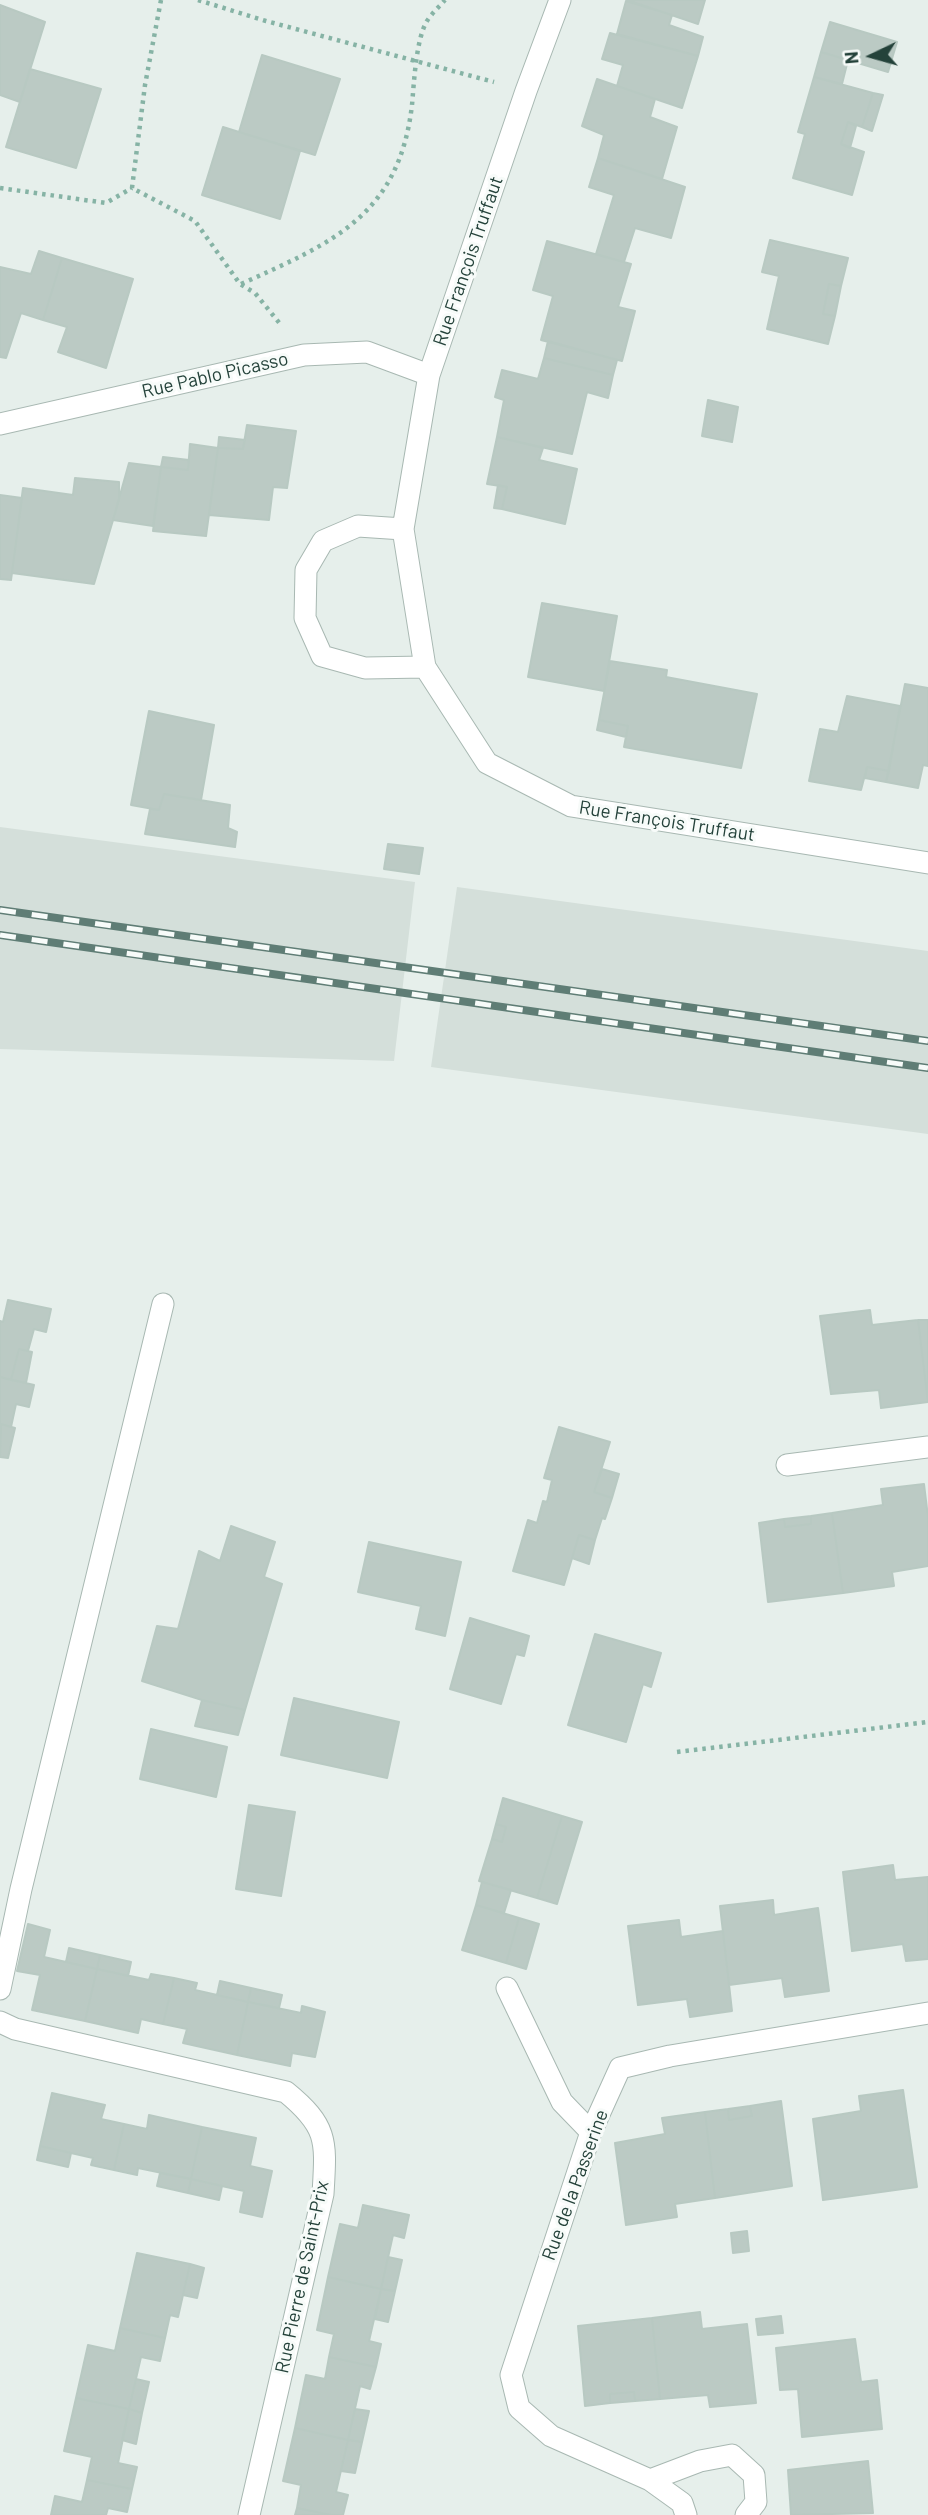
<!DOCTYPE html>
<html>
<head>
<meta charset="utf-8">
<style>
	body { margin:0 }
	#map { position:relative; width:928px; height:2515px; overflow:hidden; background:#e6efeb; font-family:Barlow,sans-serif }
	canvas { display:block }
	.north { position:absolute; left:837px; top:21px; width:70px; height:70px; -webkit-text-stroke:5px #f7fbf9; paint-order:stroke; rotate:265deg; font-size:19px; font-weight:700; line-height:28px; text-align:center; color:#24423a }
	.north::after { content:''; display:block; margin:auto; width:24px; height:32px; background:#24423a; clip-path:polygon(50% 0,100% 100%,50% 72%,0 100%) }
</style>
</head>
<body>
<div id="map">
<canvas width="928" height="2515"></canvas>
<div class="north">N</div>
</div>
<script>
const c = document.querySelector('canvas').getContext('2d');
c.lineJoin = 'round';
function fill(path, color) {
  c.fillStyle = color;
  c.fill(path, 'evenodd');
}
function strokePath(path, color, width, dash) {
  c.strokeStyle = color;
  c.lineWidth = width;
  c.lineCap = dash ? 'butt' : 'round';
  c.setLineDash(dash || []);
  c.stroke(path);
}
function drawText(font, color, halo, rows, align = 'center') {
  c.font = font + ' Barlow,sans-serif';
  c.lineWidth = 6;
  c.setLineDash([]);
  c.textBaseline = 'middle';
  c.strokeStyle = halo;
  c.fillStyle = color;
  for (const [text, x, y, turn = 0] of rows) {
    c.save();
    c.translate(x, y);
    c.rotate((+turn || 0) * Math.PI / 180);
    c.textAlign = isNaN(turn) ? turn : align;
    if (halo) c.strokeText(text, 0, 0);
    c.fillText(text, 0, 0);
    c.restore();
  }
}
const built = new Path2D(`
	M0 827 415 882 394 1061 0 1049Z
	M457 887 928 951V1134L431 1067Z`);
const building = new Path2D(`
	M627 0H705L698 24Z
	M626 1 672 15 669 25 703 37 698 56 617 34Z
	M0 5 45 22 20 102 0 95Z
	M830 22 897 42 888 72 821 52Z
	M610 33 698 56 682 108 617 86 623 65 602 59Z
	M821 52 848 60 842 84 814 77Z
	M262 55 340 79 315 155 239 132Z
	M30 69 101 89 76 168 6 147Z
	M814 77 873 93 862 127 848 122 841 144 864 152 852 195 793 178 805 134 798 132Z
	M597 79 655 99 650 117 677 127 662 179 598 158 604 135 582 126Z
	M873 93 883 95 872 131 862 127Z
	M848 122 856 126 850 148 841 144Z
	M223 127 300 151 280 219 202 195Z
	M598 158 685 187 671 238 635 228 624 262 596 254 614 195 589 187Z
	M770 240 848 258 841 286 829 284 823 314 835 316 828 344 767 329 779 276 762 272Z
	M547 241 631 264 618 307 635 311 622 361 541 340 553 296 533 290Z
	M39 251 62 258 43 320 21 313 6 358 0 357V267L31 274Z
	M62 258 133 279 106 368 58 352 67 327 43 320Z
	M829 284 841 286 835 316 823 314Z
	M548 341 617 360 613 375 544 358Z
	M544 358 613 375 608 398 587 392 572 454 497 437 504 400 495 397 502 370 538 379Z
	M708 400 738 407 732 442 702 436Z
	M247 425 296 431 287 488 273 487 269 520 209 515 218 448 243 449Z
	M219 437 245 440 243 449 218 448Z
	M497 437 543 448 539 460 577 469 565 524 502 509 507 487 487 484Z
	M190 444 218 448 206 536 153 531 161 467 188 470Z
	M163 457 189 460 188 470 161 467Z
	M129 463 161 467 153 526 113 520Z
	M75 478 119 482V500L94 584 12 573 23 488 73 495Z
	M498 485 507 487 502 509 494 508Z
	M0 495 22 498 11 580 0 579Z
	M542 603 617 616 604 691 528 677Z
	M610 661 667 670 666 677 757 694 741 768 624 747 628 726 599 720Z
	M905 684 928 688V766L923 765 918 788 886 782Z
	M847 696 900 706 889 771 867 767 861 790 809 781 820 729 838 732Z
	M149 711 214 725 201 800 164 794 159 810 131 805Z
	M599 720 628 726 626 737 597 730Z
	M867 767 889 771 886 782 865 778Z
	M164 794 230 805 228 828 237 832 235 847 145 834 150 809 159 810Z
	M388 844 423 848 419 874 384 869Z
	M8 1300 51 1309 46 1332 34 1329 28 1351 19 1349 11 1380 0 1377V1321L3 1322Z
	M870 1310 872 1325 918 1320 928 1402 881 1408 879 1390 831 1394 820 1316Z
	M918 1320H928V1402Z
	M19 1349 32 1352 26 1383 11 1380Z
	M0 1377 34 1385 29 1407 16 1404 11 1427 1 1424 0 1429Z
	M1 1424 15 1428 8 1458 0 1457Z
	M559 1427 610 1442 594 1492 612 1498 605 1519 602 1518 595 1540 579 1535 564 1585 513 1571 528 1520 537 1523 543 1501 547 1502 552 1480 544 1478Z
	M602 1469 619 1474 612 1498 594 1492Z
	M924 1484 928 1517V1566L892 1572 894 1586 843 1593 832 1513 883 1505 881 1489Z
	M832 1513 843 1593 768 1602 759 1523 784 1519 785 1527 811 1524V1516Z
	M811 1516V1524L785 1527 784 1519Z
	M231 1526 275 1542 264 1577 282 1584 245 1710 202 1700 142 1681 157 1626 178 1629 199 1551 220 1561Z
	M579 1535 595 1540 589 1564 572 1558Z
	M369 1542 461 1562 445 1636 416 1629 421 1606 358 1592Z
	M470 1618 529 1636 524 1656 516 1654 501 1704 450 1689Z
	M595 1634 661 1653 651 1687 643 1684 626 1742 568 1725Z
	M294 1698 399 1722 387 1778 281 1755Z
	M202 1700 245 1710 238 1735 195 1726Z
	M151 1729 227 1747 216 1797 140 1779Z
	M503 1798 562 1816 537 1898 479 1881 492 1839 502 1842 506 1827 496 1824Z
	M249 1805 295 1812 281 1896 236 1889Z
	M562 1816 582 1822 557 1904 537 1898Z
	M496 1824 506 1827 502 1842 492 1839Z
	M893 1865 895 1880 928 1877V1959L906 1961 903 1944 852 1951 843 1872Z
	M482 1882 511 1890 504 1913 476 1905Z
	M773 1900 774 1915 818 1908 829 1991 785 1997 782 1978 729 1985 720 1906Z
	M476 1905 519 1918 506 1963 462 1950Z
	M519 1918 539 1924 526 1969 506 1963Z
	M679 1920 681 1937 723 1931 732 2011 690 2017 687 1999 638 2005 628 1926Z
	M28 1924 50 1930 44 1957 97 1969 85 2021 32 2010 40 1975 17 1971Z
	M69 1948 100 1955 97 1969 66 1962Z
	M100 1955 131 1962 128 1976 97 1969Z
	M97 1969 149 1980 151 1974 174 1978 163 2024 141 2019 138 2033 85 2021Z
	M174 1978 197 1983 195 1990 248 2002 237 2055 183 2043 187 2029 163 2024Z
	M220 1981 251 1988 248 2002 217 1995Z
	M251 1988 282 1995 279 2008 248 2002Z
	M248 2002 301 2013 302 2006 325 2012 315 2057 292 2053 290 2066 237 2055Z
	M903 2090 917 2187 823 2200 813 2119 861 2111 859 2096Z
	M52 2093 105 2105 101 2119 124 2124 114 2170 91 2165 93 2158 40 2146Z
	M781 2101 792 2186 715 2198 705 2112 728 2109 729 2120 752 2116 750 2106Z
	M750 2106 752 2116 729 2120 728 2109Z
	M705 2112 715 2198 675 2204 677 2217 626 2225 615 2143 665 2134 662 2118Z
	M149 2115 202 2127 191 2179 138 2168 137 2175 114 2170 124 2124 147 2129Z
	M202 2127 256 2138 250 2166 272 2171 262 2217 240 2212 244 2191 191 2179Z
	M40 2146 71 2153 68 2167 37 2160Z
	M160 2173 191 2179 188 2193 157 2186Z
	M191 2179 222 2186 219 2200 188 2193Z
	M363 2205 409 2215 404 2238 393 2235 381 2289 328 2277 340 2224 358 2228Z
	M747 2231 749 2251 733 2253 731 2233Z
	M137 2253 190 2264 178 2317 170 2315 165 2338 120 2328Z
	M388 2257 402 2260 395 2291 381 2289Z
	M190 2264 204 2268 197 2298 183 2295Z
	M328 2277 381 2289 369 2341 381 2344 376 2367 329 2357 334 2334 317 2330Z
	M381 2289 395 2291 388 2322 375 2319Z
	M700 2312 702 2329 747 2324 756 2403 710 2407 708 2395 660 2399 652 2318Z
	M781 2316 783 2333 758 2335 756 2319Z
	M652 2318 660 2399 635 2401 634 2392 610 2394V2403L585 2406 578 2326Z
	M120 2328 165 2338 160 2361 141 2357 129 2409 76 2398 88 2345 115 2351Z
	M855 2339 861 2382 877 2380 882 2429 802 2437 798 2389 780 2390 776 2348Z
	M329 2357 376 2367 370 2389 360 2386 348 2440 295 2428 306 2375 325 2379Z
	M136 2379 149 2382 142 2413 129 2409Z
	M634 2392 635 2401 610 2403V2394Z
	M76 2398 129 2409 118 2463 137 2467 132 2489 87 2480 92 2457 64 2451Z
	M129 2409 142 2413 136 2444 122 2440Z
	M355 2409 369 2411 362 2442 348 2440Z
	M295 2428 348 2440 336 2492 348 2495 343 2515H331L297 2508 301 2485 283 2481Z
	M348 2440 362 2442 355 2473 341 2471Z
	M868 2461 873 2513 791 2515 788 2470Z
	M87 2480 132 2489 127 2512 108 2508 106 2515H51L55 2496 82 2502Z
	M297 2508 331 2515H295Z`);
const path = new Path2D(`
	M161 0 145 85 132 188 195 221 240 284 255 293 281 325
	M198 0 266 21 494 82
	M0 188 106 203 132 188
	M241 284C332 243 399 216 412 105 414 83 416 39 427 21 432 13 439 7 445 0
	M677 1752 928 1722`);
const minor = new Path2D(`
	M0 424 304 355 367 352 429 375
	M403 529 358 526 323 541 306 570 305 618 322 656 365 668 425 667 403 529 429 375 526 91 560 0
	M425 667 487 763 571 806 928 863
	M787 1465 928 1447
	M507 1988 562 2102 591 2132
	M0 1989 21 1889 163 1304
	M0 2022 15 2029 286 2092C329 2127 326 2142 323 2194L249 2515
	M650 2480 700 2461 732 2455 754 2475 756 2502 746 2515
	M686 2515 682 2503 650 2480 551 2436 519 2408 511 2375 591 2132 620 2068 670 2056 928 2013`);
const rail = new Path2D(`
	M0 910 928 1041
	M0 935 928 1068`);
const streetNames = [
	["Rue François Truffaut",468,261,-71],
	["Rue Pablo Picasso",215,375,-13],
	["Rue François Truffaut",667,821,9],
	["Rue de la Passerine",575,2185,-70],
	["Rue Pierre de Saint-Prix",302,2277,-78]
];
fill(built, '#d4dfda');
fill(building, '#bbcac4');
strokePath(building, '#b8c9c2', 2);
strokePath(minor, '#a8b8b2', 23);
strokePath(path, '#86b3a5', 4.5, [3.5, 5]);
strokePath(minor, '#fff', 21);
strokePath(rail, '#5f7d75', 8);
strokePath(rail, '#f7fbf9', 5, [16]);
drawText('19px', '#24423a', '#f7fbf9', streetNames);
</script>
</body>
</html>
